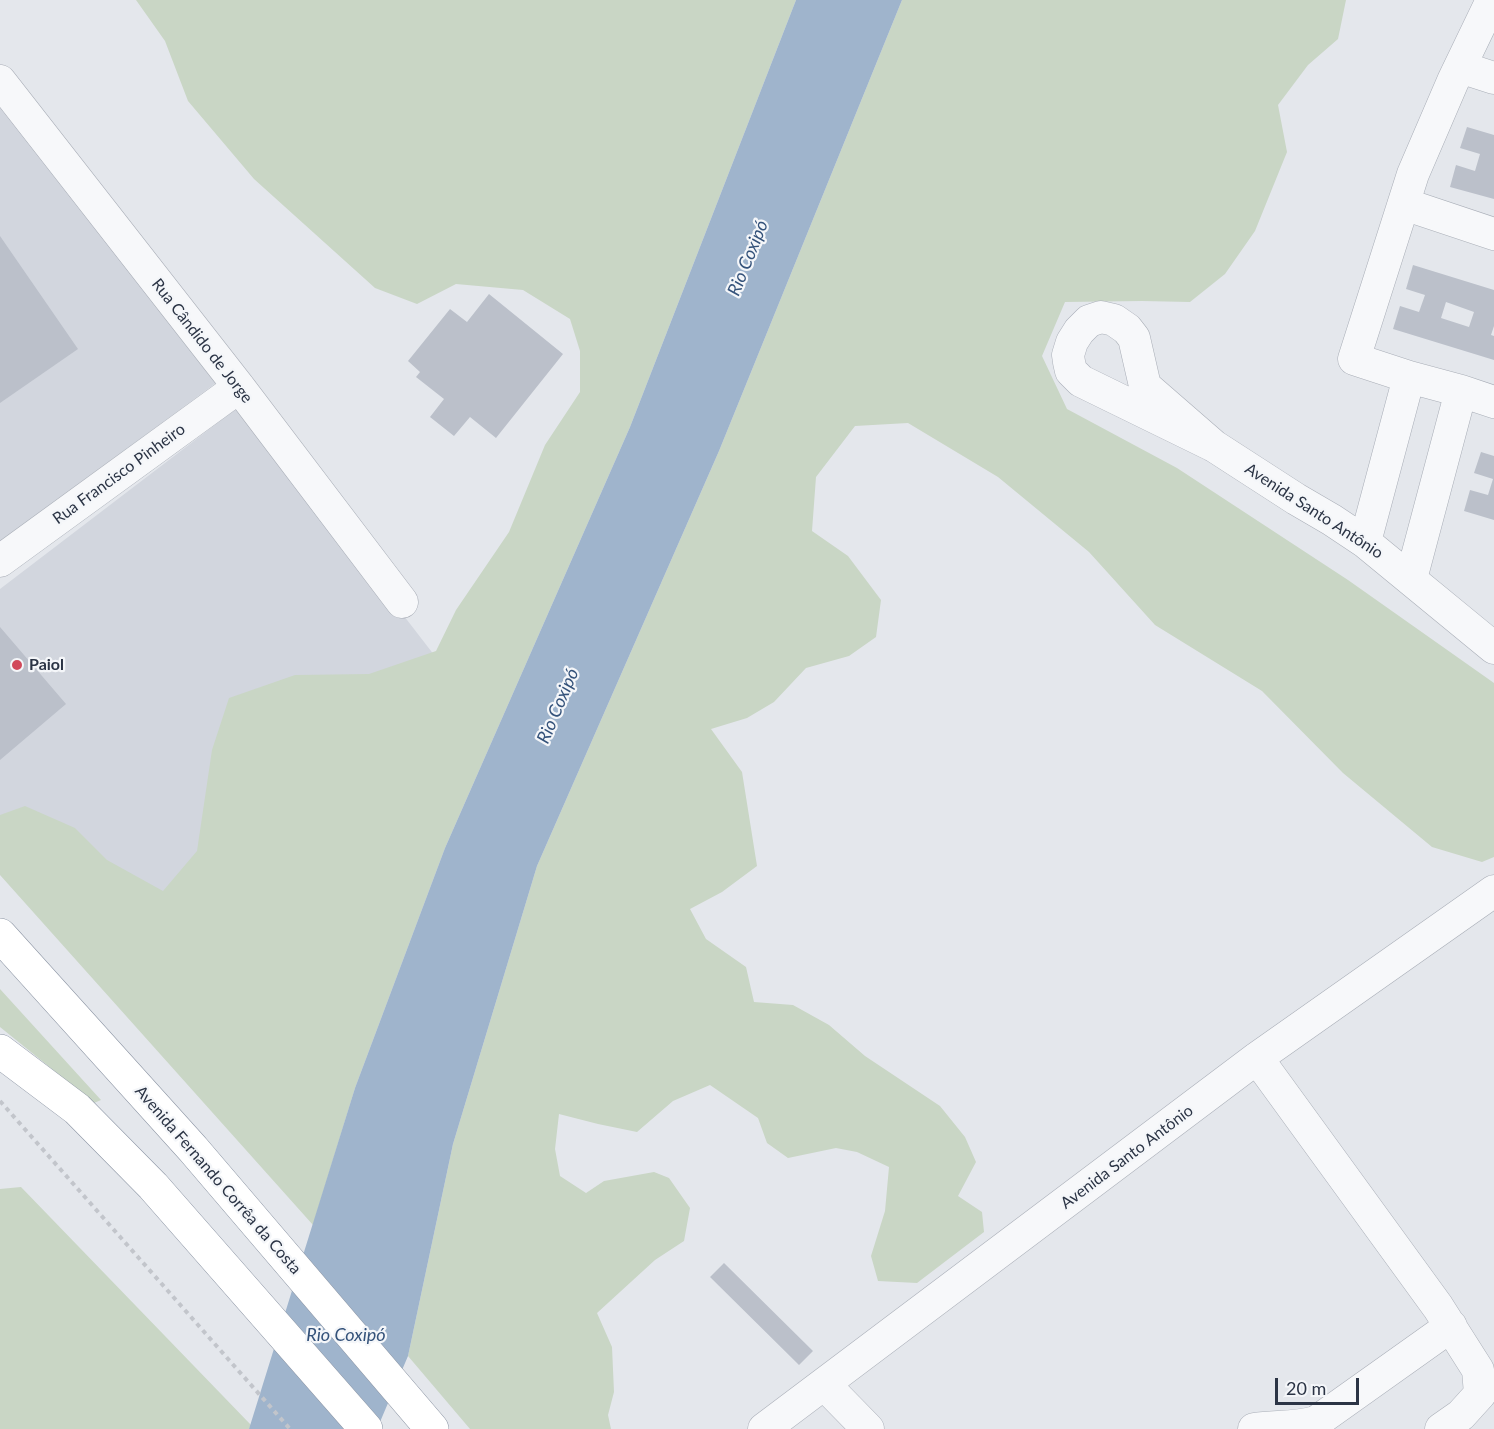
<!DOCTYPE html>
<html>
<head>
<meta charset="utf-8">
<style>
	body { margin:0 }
	#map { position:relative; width:1494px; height:1429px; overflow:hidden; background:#e4e7ec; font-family:Lato,sans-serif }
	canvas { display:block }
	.scale { position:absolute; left:1275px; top:1378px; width:84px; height:27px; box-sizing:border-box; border:3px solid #2b3445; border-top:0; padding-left:8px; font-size:18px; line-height:21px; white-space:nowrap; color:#2b3445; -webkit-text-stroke:4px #f4f6f9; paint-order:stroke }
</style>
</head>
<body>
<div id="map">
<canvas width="1494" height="1429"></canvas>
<div class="scale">20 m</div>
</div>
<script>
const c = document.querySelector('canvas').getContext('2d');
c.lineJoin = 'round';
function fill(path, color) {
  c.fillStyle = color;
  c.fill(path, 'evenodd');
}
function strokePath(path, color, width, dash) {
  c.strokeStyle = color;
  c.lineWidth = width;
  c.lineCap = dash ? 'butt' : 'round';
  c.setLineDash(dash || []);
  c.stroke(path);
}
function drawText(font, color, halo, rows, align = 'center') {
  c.font = font + ' Lato,sans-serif';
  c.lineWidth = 4.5;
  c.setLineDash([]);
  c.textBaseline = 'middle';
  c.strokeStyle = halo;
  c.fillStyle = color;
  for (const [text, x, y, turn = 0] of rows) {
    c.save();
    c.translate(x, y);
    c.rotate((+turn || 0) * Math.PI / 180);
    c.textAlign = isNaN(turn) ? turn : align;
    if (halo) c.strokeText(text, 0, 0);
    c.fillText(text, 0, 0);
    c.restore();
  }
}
const built = new Path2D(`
	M0 105 220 380 0 542Z
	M241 405 482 717 310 1193 0 860V589Z`);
const green = new Path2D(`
	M136 0H796L630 427 445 848 355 1088 313 1225 0 875V815L25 806 75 828 107 860 163 891 197 851 212 750 229 698 295 675 369 674 436 651 456 610 509 532 545 445 580 392V351L570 319 523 290 456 284 417 304 375 288 254 179 188 101 165 41Z
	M902 0H1346L1338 39 1308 65 1278 105 1287 152 1255 231 1225 274 1190 302 1142 301 1065 302 1042 356 1067 409 1177 468 1348 580 1494 683V857L1482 862 1432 847 1343 773 1262 691 1155 625 1089 552 998 477 908 423 855 426 816 477 812 531 848 556 881 600 876 637 849 656 806 668 774 702 747 718 711 729 742 772 757 866 722 892 690 909 706 939 746 967 754 1002 793 1005 829 1025 865 1056 940 1106 965 1137 976 1162 958 1196 982 1212 984 1232 917 1283 878 1281 871 1256 885 1211 889 1167 857 1152 836 1148 788 1158 767 1143 758 1118 710 1085 673 1101 637 1132 598 1124 559 1114 555 1149 560 1176 586 1193 604 1181 654 1172 669 1178 690 1208 684 1241 655 1260 597 1313 612 1347 614 1392 608 1415 611 1429H470L408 1356 453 1144 537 866 719 451Z
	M0 989 101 1100 94 1103 0 1027Z
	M21 1187 251 1425 249 1429H0V1189Z`);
const water = new Path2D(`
	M796 0H902L719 451 537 866 453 1144 408 1356 377 1429H249L355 1088 445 848 630 427Z`);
const building = new Path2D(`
	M1467 127 1494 135V199L1450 187 1456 165 1475 171 1480 154 1460 148Z
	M0 236 78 349 0 403Z
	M1413 265 1494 290V326L1491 335 1494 336V360L1393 329 1400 306 1419 312 1425 295 1406 289ZM1446 302 1474 312 1469 327 1441 318Z
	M489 294 563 354 496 438 470 417 454 436 430 417 444 399 416 377 420 372 408 361 450 309 467 322Z
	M1481 452 1494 456V520L1464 511 1470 490 1488 495 1493 479 1474 473Z
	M0 627 66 704 0 760Z
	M724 1263 813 1351 799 1365 710 1277Z`);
const path = new Path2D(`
	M0 1101 290 1429`);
const minor = new Path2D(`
	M1460 67 1494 78
	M0 81 239 387 402 602
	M1404 204 1494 234
	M1409 377 1354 359 1413 174 1453 81 1492 0
	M1461 391 1494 402
	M1214 446 1145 386 1134 338 1127 329 1114 320 1101 317 1089 321 1079 331 1072 342 1068 355 1069 362 1071 371 1081 381 1214 446 1296 499 1332 520 1365 542 1494 648
	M1365 542 1409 377 1461 391 1411 579
	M0 561 239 387
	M1257 1058 1438 1307 1478 1370 1480 1394 1461 1415 1441 1429
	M825 1385 868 1429
	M764 1429 1257 1058 1494 891
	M1254 1429C1276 1426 1295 1428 1316 1422L1451 1326`);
const highway = new Path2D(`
	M0 935 193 1149 432 1429
	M0 1051 77 1109 153 1186 366 1429`);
const markers = [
	[17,665,6,"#d1495b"]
];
const streetNames = [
	["Rua Cândido de Jorge",202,341,52],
	["Rua Francisco Pinheiro",119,474,-36],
	["Avenida Santo Antônio",1314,511,33],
	["Avenida Santo Antônio",1127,1157,-37],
	["Avenida Fernando Corrêa da Costa",218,1180,49]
];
const poiNames = [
	["Paiol",29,665]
];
const waterNames = [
	["Rio Coxipó",748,258,-68],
	["Rio Coxipó",558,706,-67],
	["Rio Coxipó",346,1335]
];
fill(built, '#d2d6de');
fill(green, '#c9d6c5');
fill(water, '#9fb4cc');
fill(building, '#bbc0ca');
strokePath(minor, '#a9aeb7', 33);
strokePath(highway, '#8b94a3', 34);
strokePath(path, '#c2c5cb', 4, [4.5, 4.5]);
strokePath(minor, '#f7f8fa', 32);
strokePath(highway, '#fff', 33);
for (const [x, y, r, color] of markers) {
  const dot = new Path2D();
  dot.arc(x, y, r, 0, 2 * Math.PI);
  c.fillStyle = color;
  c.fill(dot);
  strokePath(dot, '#f4f6f9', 2);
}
drawText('16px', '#2b3445', '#f4f6f9', streetNames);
drawText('bold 16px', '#2b3445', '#f4f6f9', poiNames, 'left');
drawText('italic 18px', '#34527a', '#f4f6f9', waterNames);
</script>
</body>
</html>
